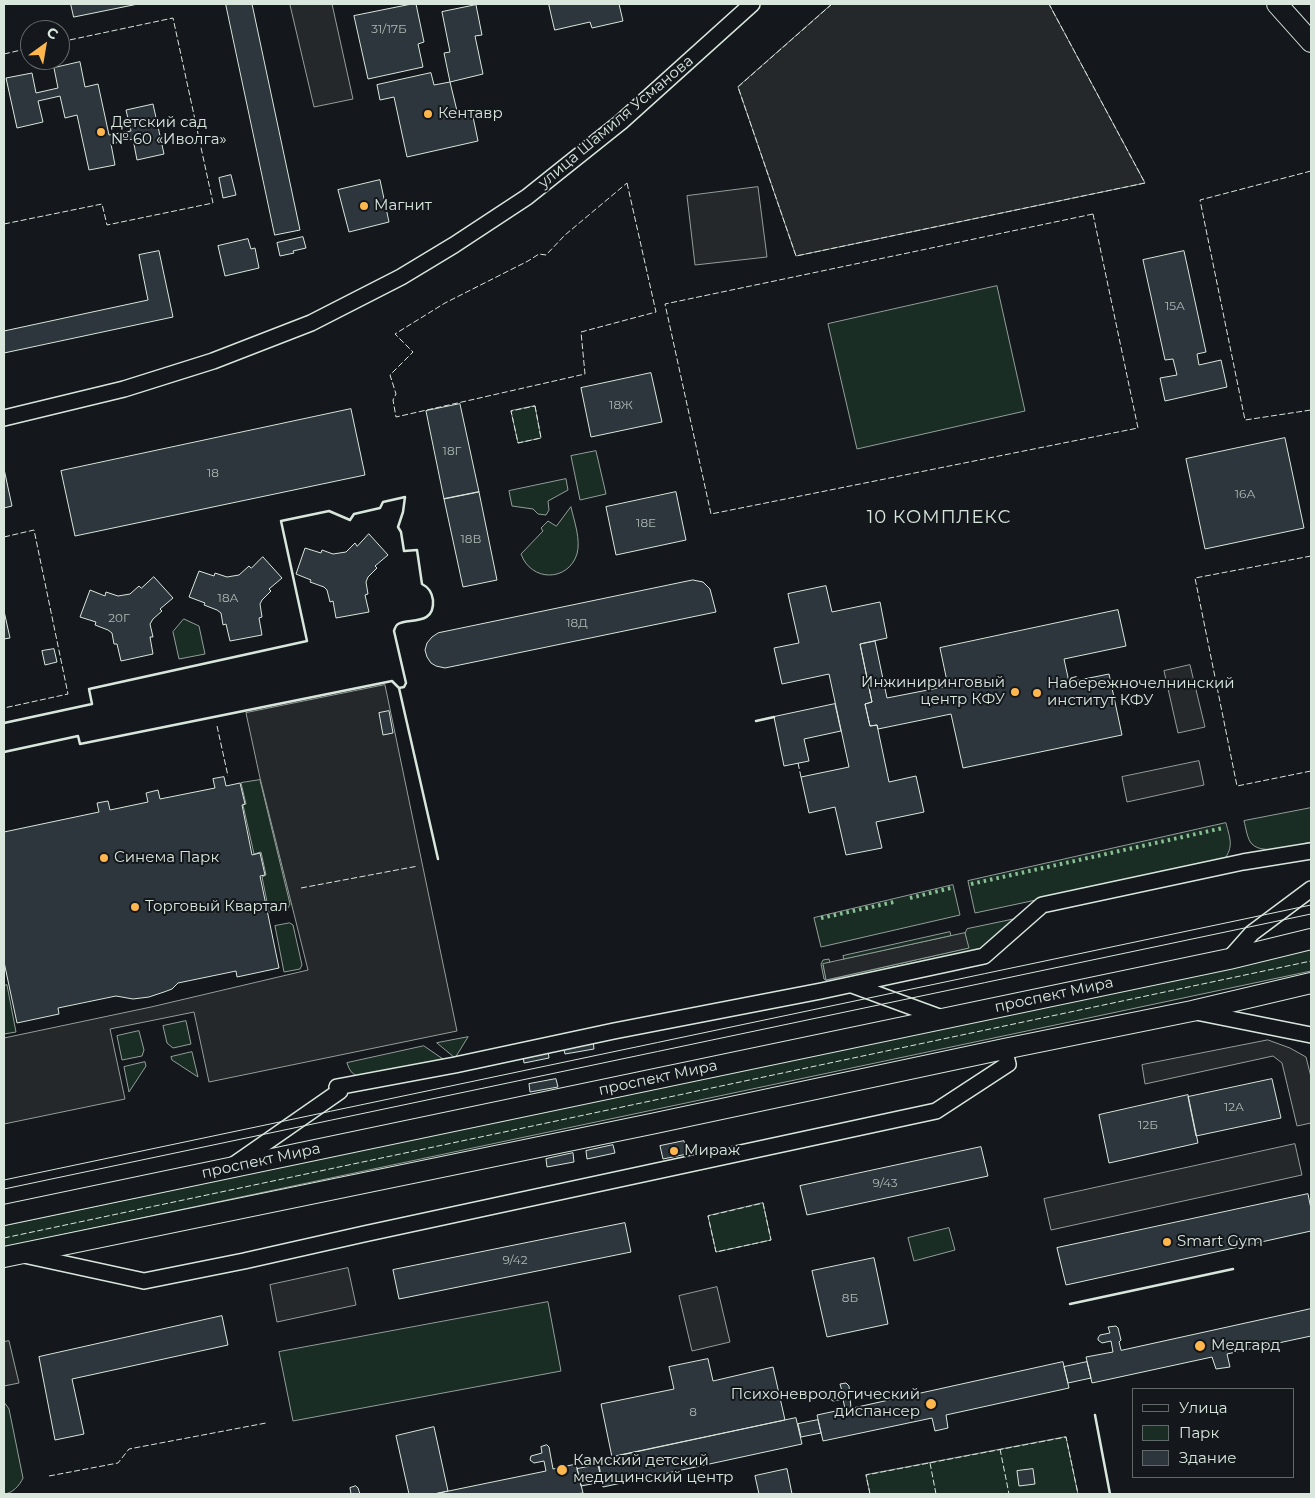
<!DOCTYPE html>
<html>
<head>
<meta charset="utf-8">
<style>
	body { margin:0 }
	#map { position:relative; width:1315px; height:1498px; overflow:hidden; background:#14181c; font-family:Montserrat,sans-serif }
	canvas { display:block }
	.frame { position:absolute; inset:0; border:5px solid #d8e6dc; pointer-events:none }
	.legend { position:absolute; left:1132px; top:1388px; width:162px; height:90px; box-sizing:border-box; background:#14181c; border:1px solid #626a69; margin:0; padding:6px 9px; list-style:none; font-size:15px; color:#d8e6dc }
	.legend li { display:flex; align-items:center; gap:10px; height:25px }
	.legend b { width:25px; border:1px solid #626a69 }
	.north { position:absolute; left:20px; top:20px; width:50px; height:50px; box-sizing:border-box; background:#14181c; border:1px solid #626a69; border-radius:50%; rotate:32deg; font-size:14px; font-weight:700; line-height:20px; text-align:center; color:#d8e6dc }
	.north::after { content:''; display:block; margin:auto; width:18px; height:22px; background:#ffb74d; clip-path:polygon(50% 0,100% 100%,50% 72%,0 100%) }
</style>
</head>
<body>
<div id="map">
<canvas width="1315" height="1498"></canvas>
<div class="frame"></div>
<ul class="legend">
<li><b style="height:6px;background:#14181c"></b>Улица</li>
<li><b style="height:14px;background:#1a2d24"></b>Парк</li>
<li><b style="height:14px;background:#2c363c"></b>Здание</li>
</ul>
<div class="north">С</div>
</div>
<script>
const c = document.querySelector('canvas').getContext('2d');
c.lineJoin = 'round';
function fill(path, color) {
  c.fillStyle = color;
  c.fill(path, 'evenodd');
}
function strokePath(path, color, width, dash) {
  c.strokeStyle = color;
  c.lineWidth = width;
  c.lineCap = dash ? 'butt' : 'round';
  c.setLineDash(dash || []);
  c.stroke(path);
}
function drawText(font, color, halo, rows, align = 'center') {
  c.font = font + ' Montserrat,sans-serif';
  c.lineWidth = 4;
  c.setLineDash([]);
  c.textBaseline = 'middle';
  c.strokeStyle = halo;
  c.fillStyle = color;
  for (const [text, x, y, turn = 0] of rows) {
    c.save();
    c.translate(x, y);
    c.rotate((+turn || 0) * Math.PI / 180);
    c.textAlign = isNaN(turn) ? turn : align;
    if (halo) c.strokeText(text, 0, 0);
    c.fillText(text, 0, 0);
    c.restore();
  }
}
const green = new Path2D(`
	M997 286 1025 411 857 449 828 324Z
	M535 406 541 438 518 443 511 411Z
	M596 451 606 494 580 500 571 456Z
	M566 479 568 490 548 501 549 510 546 515 538 514 533 509 512 506 509 491Z
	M571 507C574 521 581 539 577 554 568 582 531 582 521 554L543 531 541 528 548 521 556 526Z
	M184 619 199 626 205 654 179 659 173 632Z
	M260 780 290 904 288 908 269 912 262 877 266 875 261 852 254 854 243 805 246 804 241 783Z
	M1311 808V842C1297 845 1263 856 1252 844 1247 839 1246 828 1244 821Z
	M1226 823C1230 839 1234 846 1224 860L975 913 968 881Z
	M953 885 960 915 821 947 814 918Z
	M1019 918 978 952 831 984 824 979 821 964 823 960 829 959 830 963 823 965 827 980 968 948 965 933 967 929Z
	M290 923 293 925 302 965 300 969 284 972 275 926Z
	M950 932 951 936 844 960 843 956Z
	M1311 950V971L4 1247V1226Z
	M7 985 16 1032 4 1034V986Z
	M186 1021 191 1044 173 1048 167 1043 163 1026Z
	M139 1031 144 1050 142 1056 122 1060 117 1036Z
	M468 1037 455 1058 437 1043Z
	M424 1046 443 1059 363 1077C353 1076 350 1072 347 1063Z
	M192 1052 198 1077 172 1060 171 1057Z
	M145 1062 146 1066 129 1092 124 1067Z
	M763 1203 771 1240 716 1252 708 1216Z
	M949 1228 955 1250 914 1261 908 1238Z
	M548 1302 561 1371 293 1421 279 1352Z
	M4 1402 9 1409 23 1478C20 1485 12 1494 4 1494Z
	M1066 1437 1078 1494H870L866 1475Z`);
const parking = new Path2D(`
	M294 4H332L353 99 314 107 290 5Z
	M832 4H1049L1145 183 796 256 738 87Z
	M758 187 767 257 695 265 687 196Z
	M1190 665 1205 727 1178 733 1164 671Z
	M385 685 457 1031 209 1082 194 1012 110 1029 125 1099 4 1124V1038L151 1007 308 970 260 778 246 713Z
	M1199 761 1204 785 1127 802 1122 777Z
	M965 933 969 948 826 980 823 964Z
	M1268 1040 1290 1048 1306 1057 1311 1077V1123L1297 1126 1282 1063 1273 1056 1145 1084 1142 1065Z
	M1295 1144 1302 1175 1051 1230 1044 1199Z
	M348 1268 356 1305 277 1322 270 1285Z
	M717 1287 730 1342 692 1351 679 1296Z
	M9 1341 19 1383 4 1386V1342Z`);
const building = new Path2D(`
	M71 4H138L74 17Z
	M226 4H252L300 230 275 235Z
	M412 4H416L424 42 418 44 423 67 368 79 354 16Z
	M549 4H619L623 21 592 28 590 22 555 30Z
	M476 5 482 35 475 36 483 74 450 82 444 53 450 52 442 12Z
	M80 62 85 87 98 84 109 135 131 131 126 110 153 104 164 154 137 160 133 139 111 144 115 165 89 170 77 115 65 118 60 96 38 101 43 122 17 128 6 78 32 73 36 93 58 88 54 68Z
	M431 73 434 85 450 82 458 115 472 112 478 141 407 157 394 97 380 100 377 85Z
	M231 175 236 195 223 198 219 178Z
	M380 180 389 222 349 232 338 190Z
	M303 237 306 248 293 251 294 253 280 256 277 243Z
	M248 239 251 249 255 248 259 268 225 276 218 246Z
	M159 251 173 317 4 353V331L148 300 139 255Z
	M1184 251 1206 352 1197 354 1199 365 1221 360 1227 387 1165 401 1160 378 1177 375 1173 359 1165 360 1143 260Z
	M651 373 662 422 591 437 581 388Z
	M460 404 479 492 444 499 426 411Z
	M351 409 365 475 75 536 61 471Z
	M1285 438 1304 528 1205 549 1186 459Z
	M4 469 12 506 4 508Z
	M479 492 497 580 463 587 444 499Z
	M676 492 686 540 616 555 606 507Z
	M369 534 388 555 375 566 377 568 368 577 366 582 368 594 365 595 369 612 336 618 333 601 330 602 327 590 324 587 310 582 311 580 296 574 305 548 321 553 322 550 333 554 346 552 355 543 357 546Z
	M263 557 282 578 269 589 271 591 262 600 260 604 262 617 259 618 262 635 230 641 226 624 223 625 221 613 217 610 204 605 205 603 189 597 199 571 214 576 215 573 227 577 239 575 249 566 251 568Z
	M154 577 173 598 160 609 162 611 153 619 150 624 153 637H150L153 654 121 661 117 644H114L112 633 108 630 95 625 96 622 80 617 90 590 105 596 106 592 118 596 130 594 139 586 141 588Z
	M693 580 703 582 710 589 716 612 445 668 436 666 431 663 427 657 425 650 427 643 432 637 438 633Z
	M826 586 832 612 880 602 887 638 860 644 872 702 865 704 870 726 877 725 889 782 916 776 924 812 876 822 882 848 846 855 835 807 809 813 801 777 849 767 829 674 782 684 774 648 799 643 788 594Z
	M1118 610 1126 646 1064 659 1069 682 1109 674 1122 735 963 768 951 714 878 729 877 725 870 726 865 704 872 702 860 644 875 641 887 698 948 686 940 648Z
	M4 611 10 638 4 639Z
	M54 649 57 662 45 665 42 651Z
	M835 704 841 731 804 739 809 761 784 766 774 717Z
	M389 711 393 733 383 735 379 713Z
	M224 777 226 786 240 783 245 804 242 805 252 855 260 853 265 875 260 876 279 968 237 977 236 971 178 983 172 989 164 992 149 997 133 999 116 996 58 1008 59 1014 17 1023 4 962V832L99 812 97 803 108 801 110 810 148 802 146 793 158 790 160 799 215 788 213 779Z
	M593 1040 594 1049 565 1054 563 1046Z
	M548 1050 549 1058 524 1063 523 1056Z
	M556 1079 558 1087 530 1092 529 1084Z
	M1272 1079 1281 1118 1196 1136 1188 1097Z
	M1188 1095 1198 1143 1109 1163 1099 1115Z
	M684 1141 687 1154 663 1159 660 1146Z
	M613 1145 615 1153 587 1159 586 1151Z
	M981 1147 988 1176 807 1215 800 1186Z
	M573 1153 574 1162 547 1167 546 1159Z
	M1308 1194 1311 1209V1231L1066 1285 1057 1248Z
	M625 1223 631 1252 399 1299 393 1270Z
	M874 1258 888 1324 827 1337 812 1271Z
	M1311 1309V1336L1227 1354 1230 1367 1216 1369 1212 1357 1092 1383 1086 1357 1113 1352 1111 1341 1102 1343 1098 1340V1338L1100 1335 1110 1333 1108 1327 1116 1326 1118 1328 1121 1340 1119 1342 1121 1350Z
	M222 1316 228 1345 72 1379 84 1434 55 1440 39 1357Z
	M708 1359 713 1381 773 1367 785 1420 612 1457 601 1404 674 1389 669 1367Z
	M1063 1362 1069 1388 946 1415 948 1428 935 1431 932 1418 823 1441 817 1415 845 1409 843 1399 833 1401 829 1398 831 1392 842 1391 840 1384 846 1383 849 1386 851 1408Z
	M1087 1362 1091 1378 1068 1383 1064 1367Z
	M796 1418 802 1444 603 1487 598 1460Z
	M818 1420 821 1433 801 1437 798 1424Z
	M434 1427 448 1491 434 1494H409L396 1436Z
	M547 1445 549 1447 553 1469 576 1464 583 1493 575 1494H434L546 1471 544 1461 534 1463 530 1460 531 1456 542 1453 541 1447Z
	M598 1465 602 1482 581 1486 577 1469Z
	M787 1469 792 1494H759L755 1476Z
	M1033 1469 1035 1484 1019 1486 1017 1471Z
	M356 1486 358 1488 360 1494H348H351L350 1488Z`);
const minor = new Path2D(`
	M4 418 124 389 213 361 311 323 401 277 454 245 527 197 621 122 752 4
	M1229 959 1252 933 1311 889
	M852 985 942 1018
	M1196 1012 1311 1035
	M235 1164 340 1091 337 1087 455 1065 614 1031 821 991 984 956 1042 905 1243 862 1311 851
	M24 1255 144 1281 244 1261 364 1234 936 1111 1008 1064 1004 1049`);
const major = new Path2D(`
	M1277 4 1311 42
	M4 1215 1229 959 1311 939
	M4 1257 651 1124 1004 1049 1192 1011 1311 983`);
const tram = new Path2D(`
	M4 1180 1311 905
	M4 1189 1311 914`);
const hedge = new Path2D(`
	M971 884 1223 828
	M910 898 951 888
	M821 918 894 902`);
const fence = new Path2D(`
	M832 4 738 87 796 256 1145 183 1049 4
	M4 54 30 48
	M1311 171 1200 200 1245 420 1311 410
	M627 183 656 312 581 332 585 374 396 417 393 400 396 394 390 375 413 352 395 334 445 303 528 261 539 254 546 255 565 235Z
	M1093 214 1138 428 711 514 665 304Z
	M4 224 102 204 107 225 213 203 173 18 60 42
	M535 406 541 438 518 443 511 411Z
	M4 537 34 530 68 694 4 708
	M1311 556 1195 578 1237 786 1311 771
	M217 726 228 776
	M798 763 801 777
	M301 888 418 866
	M763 1203 771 1240 716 1252 708 1216Z
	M4 1238 1311 961
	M1000 1449 1009 1494
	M930 1463 936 1494
	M49 1476 118 1463 129 1449 266 1423
	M870 1494 866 1475 1066 1437 1078 1494`);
const wall = new Path2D(`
	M756 721 774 717
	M4 723 92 704 89 689 307 641 281 521 329 511 350 520 354 514 380 508 383 502 405 497 403 512 398 527 401 532 404 551 417 550 422 584C428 587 432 592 433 600 435 626 409 618 398 624 395 626 395 628 394 631L406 683 404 687 399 688
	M4 752 78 736 80 744 392 681 399 688 438 859
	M1070 1304 1233 1269
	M1095 1415 1110 1494`);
const markers = [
	[428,114,5,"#ffb74d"],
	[101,132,5,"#ffb74d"],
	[364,206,5,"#ffb74d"],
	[1015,692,5,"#ffb74d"],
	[1037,693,5,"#ffb74d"],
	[104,858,5,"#ffb74d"],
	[135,907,5,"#ffb74d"],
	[674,1151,5,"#ffb74d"],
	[1167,1242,5,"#ffb74d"],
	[1200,1346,6,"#ffb74d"],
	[931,1404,6,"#ffb74d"],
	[562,1470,6,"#ffb74d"]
];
const numberNames = [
	["31/17Б",389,29],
	["15А",1175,306],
	["18Ж",621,405],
	["18Г",452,451],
	["18",213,473],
	["16А",1245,494],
	["18Е",646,523],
	["18В",471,539],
	["18А",228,598],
	["20Г",119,618],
	["18Д",577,623],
	["12А",1234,1107],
	["12Б",1148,1125],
	["9/43",885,1183],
	["9/42",515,1260],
	["8Б",850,1298],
	["8",693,1412]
];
const poiNames = [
	["Кентавр",438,114],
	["Детский сад",111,123],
	["№ 60 «Иволга»",111,140],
	["Магнит",374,206],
	["Инжиниринговый",1005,683,"right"],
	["центр КФУ",1005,700,"right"],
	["Набережночелнинский",1047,684],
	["институт КФУ",1047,701],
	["Синема Парк",114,858],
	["Торговый Квартал",145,907],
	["Мираж",684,1151],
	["Smart Gym",1177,1242],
	["Медгард",1211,1346],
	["Психоневрологический",920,1395,"right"],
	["диспансер",920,1412,"right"],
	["Камский детский",573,1461],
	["медицинский центр",573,1478]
];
const streetNames = [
	["улица Шамиля Усманова",616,122,-40],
	["проспект Мира",1054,995,-12],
	["проспект Мира",658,1078,-12],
	["проспект Мира",261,1161,-12]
];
const quarterNames = [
	["10 КОМПЛЕКС",939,518]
];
fill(green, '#1a2d24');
strokePath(green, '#939e99', 1);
fill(parking, '#24282b');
strokePath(parking, '#939e99', 1);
fill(building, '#2c363c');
strokePath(building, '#d8e6dc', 1);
strokePath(minor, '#d8e6dc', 18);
strokePath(major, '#d8e6dc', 22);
strokePath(minor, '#14181c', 15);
strokePath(major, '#14181c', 20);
strokePath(tram, '#d8e6dc', 1);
strokePath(hedge, '#8ac095', 4, [2.5, 4]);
strokePath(fence, '#d8e6dc', 1, [6, 2.5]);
strokePath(wall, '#d8e6dc', 2.5);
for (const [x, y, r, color] of markers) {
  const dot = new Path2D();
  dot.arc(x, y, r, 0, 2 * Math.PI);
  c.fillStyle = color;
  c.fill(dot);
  strokePath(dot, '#14181c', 2);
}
drawText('12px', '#adbab4', null, numberNames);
drawText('15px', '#d8e6dc', '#14181c', poiNames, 'left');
drawText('15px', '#d8e6dc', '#14181c', streetNames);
c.letterSpacing = '1px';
drawText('18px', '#d8e6dc', '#14181c', quarterNames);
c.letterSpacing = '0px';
</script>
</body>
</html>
